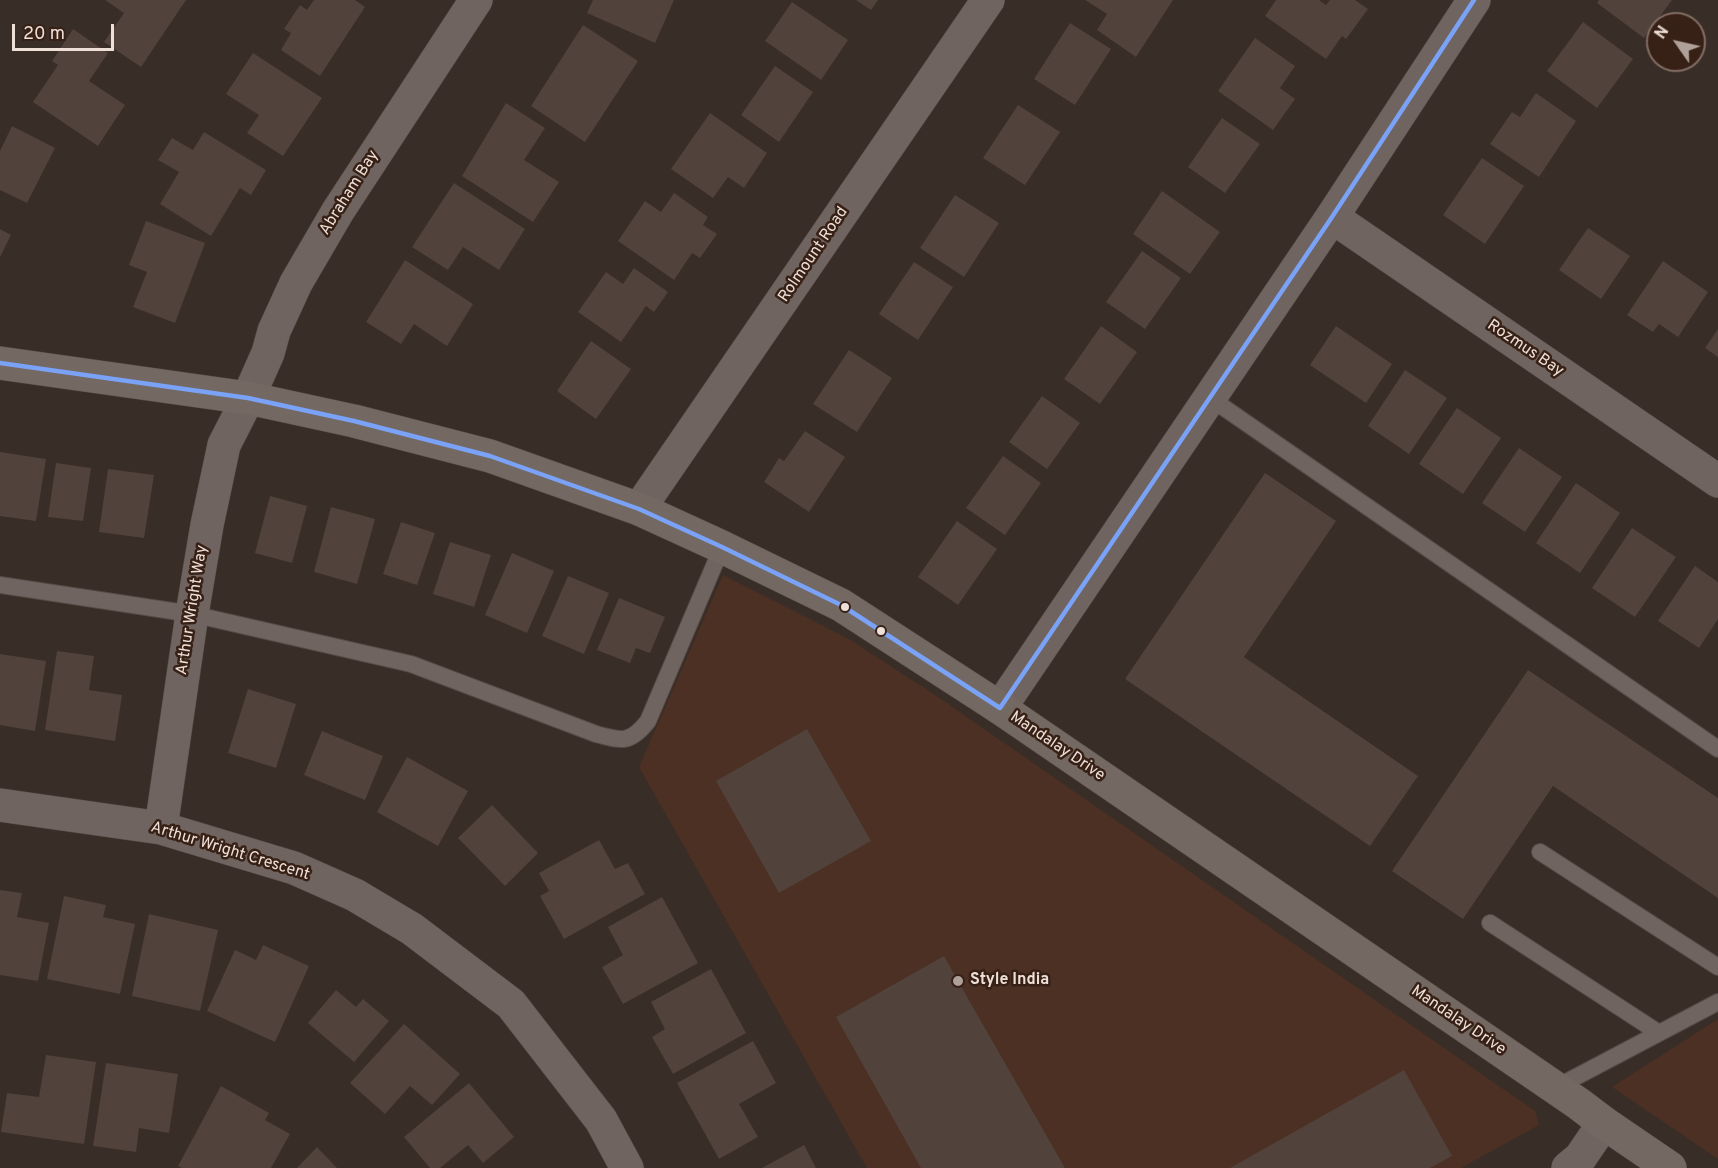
<!DOCTYPE html>
<html>
<head>
<meta charset="utf-8">
<style>
	body { margin:0 }
	#map { position:relative; width:1718px; height:1168px; overflow:hidden; background:#392d27; font-family:Overpass,sans-serif }
	canvas { display:block }
	.north { position:absolute; left:1646px; top:12px; width:60px; height:60px; box-sizing:border-box; background:#372015; border:2px solid #806c63; border-radius:50%; rotate:304deg; font-size:16px; font-weight:700; line-height:24px; text-align:center; color:#eedfd7 }
	.north::after { content:''; display:block; margin:auto; width:21px; height:27px; background:#afa199; clip-path:polygon(50% 0,100% 100%,50% 72%,0 100%) }
	.scale { position:absolute; left:12px; top:24px; width:102px; height:27px; box-sizing:border-box; border:3px solid #eedfd7; border-top:0; padding-left:8px; font-size:18px; line-height:21px; white-space:nowrap; color:#eedfd7; -webkit-text-stroke:4px #372015; paint-order:stroke }
</style>
</head>
<body>
<div id="map">
<canvas width="1718" height="1168"></canvas>
<div class="north">N</div>
<div class="scale">20 m</div>
</div>
<script>
const c = document.querySelector('canvas').getContext('2d');
c.lineJoin = 'round';
function fill(path, color) {
  c.fillStyle = color;
  c.fill(path, 'evenodd');
}
function strokePath(path, color, width, dash) {
  c.strokeStyle = color;
  c.lineWidth = width;
  c.lineCap = dash ? 'butt' : 'round';
  c.setLineDash(dash || []);
  c.stroke(path);
}
function drawText(font, color, halo, rows, align = 'center') {
  c.font = font + ' Overpass,sans-serif';
  c.lineWidth = 5;
  c.setLineDash([]);
  c.textBaseline = 'middle';
  c.strokeStyle = halo;
  c.fillStyle = color;
  for (const [text, x, y, turn = 0] of rows) {
    c.save();
    c.translate(x, y);
    c.rotate((+turn || 0) * Math.PI / 180);
    c.textAlign = isNaN(turn) ? turn : align;
    if (halo) c.strokeText(text, 0, 0);
    c.fillText(text, 0, 0);
    c.restore();
  }
}
const built = new Path2D(`
	M723 575 849 639 938 697 1535 1111 1539 1125 1461 1168H867L639 767Z
	M1718 1019V1159L1612 1087Z`);
const building = new Path2D(`
	M105 0H186L141 67 104 42 124 13Z
	M314 0H355L365 7 320 76 281 50 291 33 284 29 300 5 307 10Z
	M593 0H674L655 43 587 13Z
	M856 0H878L871 10Z
	M1085 0H1173L1136 57 1097 30 1107 14Z
	M1276 0H1319L1326 5 1330 0H1355L1368 9 1346 39 1342 36 1326 59 1265 16Z
	M1599 0H1672L1644 38 1597 3Z
	M792 2 848 40 821 80 765 41Z
	M1583 22 1633 59 1597 108 1547 71Z
	M1070 23 1111 49 1075 105 1034 79Z
	M583 25 638 61 585 142 531 106Z
	M73 29 108 53 89 81 125 105 98 146 33 102 58 65 52 61Z
	M1255 38 1295 66 1280 88 1295 99 1273 130 1218 91Z
	M253 53 322 98 283 156 247 133 259 115 226 94Z
	M775 66 813 92 779 142 741 115Z
	M1536 93 1576 121 1539 177 1490 144 1512 112 1520 117Z
	M506 103 545 128 524 160 559 182 533 222 462 176Z
	M1018 105 1060 132 1025 185 983 158Z
	M710 113 767 153 744 188 728 177 713 198 671 169Z
	M1222 118 1260 144 1225 193 1188 167Z
	M12 126 55 148 27 203 0 190V151Z
	M204 132 266 170 251 195 240 188 211 236 160 204 179 172 158 160 172 138 193 150Z
	M1482 158 1524 186 1485 244 1443 215Z
	M454 183 525 229 499 270 463 247 448 270 412 247Z
	M1162 191 1220 232 1190 274 1133 234Z
	M674 193 708 217 703 225 717 234 700 258 692 253 674 280 618 241 645 201 661 212Z
	M955 195 999 223 964 277 920 248Z
	M146 221 205 243 175 323 133 307 147 272 129 265Z
	M1588 228 1630 256 1601 299 1559 270Z
	M0 229 11 235 0 257Z
	M1142 251 1181 278 1145 329 1106 302Z
	M405 260 473 304 447 346 414 324 401 344 366 322Z
	M1663 261 1708 292 1678 337 1659 324 1653 332 1627 315Z
	M914 262 953 287 918 340 879 314Z
	M634 268 668 292 654 312 646 306 621 342 578 312 606 272 623 284Z
	M1101 326 1137 352 1100 404 1064 379Z
	M1336 326 1392 364 1366 403 1310 365Z
	M1718 329V357L1705 348Z
	M591 341 631 369 596 419 557 391Z
	M849 350 892 378 857 432 813 404Z
	M1405 370 1447 398 1409 454 1368 426Z
	M1042 396 1080 423 1047 469 1009 442Z
	M1457 408 1501 438 1463 494 1419 464Z
	M805 431 845 457 809 512 764 482 779 458 784 461Z
	M1519 448 1562 477 1525 532 1482 503Z
	M0 452 46 459 36 521 0 516Z
	M1003 456 1041 483 1005 535 966 508Z
	M56 463 91 468 83 521 48 517Z
	M108 469 154 475 144 538 99 532Z
	M1265 473 1336 521 1244 657 1418 776 1370 846 1125 679Z
	M1576 483 1620 513 1580 573 1536 543Z
	M270 496 307 506 292 563 255 553Z
	M331 507 375 519 357 584 314 572Z
	M957 521 997 549 958 605 918 577Z
	M401 522 435 533 417 585 383 574Z
	M1632 528 1676 557 1635 617 1592 588Z
	M450 542 491 555 474 607 433 594Z
	M512 553 554 571 527 633 485 615Z
	M1695 566 1718 582V619L1699 648 1658 621Z
	M568 576 609 593 584 654 542 636Z
	M619 598 665 617 650 653 636 648 630 663 597 650Z
	M57 651 94 656 89 690 122 695 115 741 45 730Z
	M0 654 46 661 35 731 0 725Z
	M1528 670 1718 798V898L1553 786 1463 919 1392 871Z
	M248 689 296 704 276 768 228 753Z
	M807 729 871 841 779 893 716 781Z
	M322 731 383 756 365 800 304 775Z
	M407 757 468 791 438 846 377 812Z
	M492 805 538 853 505 886 458 838Z
	M599 840 615 869 628 863 645 894 564 939 540 896 549 891 539 873Z
	M0 890 22 893 17 917 49 923 38 981 0 975Z
	M64 896 106 905 103 917 135 924 120 994 47 979Z
	M662 897 698 963 623 1004 602 967 623 955 608 927Z
	M149 914 218 930 200 1011 132 996Z
	M263 945 309 966 275 1042 207 1011 235 950 256 960Z
	M944 956 958 981 1065 1168H921L836 1017Z
	M711 969 746 1033 673 1074 652 1037 665 1029 651 1002Z
	M336 990 356 1007 363 999 389 1021 354 1062 308 1023Z
	M404 1024 460 1074 432 1105 410 1086 385 1114 350 1083Z
	M753 1041 776 1083 739 1104 758 1137 719 1159 677 1083Z
	M46 1055 96 1062 84 1144 1 1132 7 1093 39 1097Z
	M106 1063 178 1074 169 1133 139 1128 136 1152 93 1146Z
	M1404 1070 1452 1156 1430 1168H1230Z
	M469 1083 514 1137 483 1163 468 1145 440 1168H430L404 1137Z
	M221 1086 269 1113 265 1120 290 1134 271 1168H182L178 1166Z
	M804 1145 816 1168H762Z
	M317 1147 337 1168H297Z`);
const lane = new Path2D(`
	M1210 398 1718 749
	M0 585 192 614 411 664 596 734C622 741 630 744 648 721L722 547
	M1540 852 1718 967
	M1490 923 1659 1033
	M1555 1088 1718 1002`);
const street = new Path2D(`
	M1332 217 1718 481
	M639 509 988 0
	M1000 708 1332 217 1474 0
	M0 805 161 828 294 868 355 895 412 929 511 1004 601 1120 627 1168
	M161 828 192 614 207 525 224 445 248 398 268 353 274 331 296 283 338 211 476 0
	M1568 1168 1580 1158 1604 1123`);
const secondary = new Path2D(`
	M0 363 248 398 354 421 490 456 639 509 722 547 841 605 1000 708 1579 1104 1604 1123 1670 1168`);
const bus1 = new Path2D(`
	M0 363 248 398 354 421 490 456 639 509 722 547 841 605 1000 708
	M1000 708 1332 217 1474 0`);
const markers = [
	[845,607,5,"#eedfd7"],
	[881,631,5,"#eedfd7"],
	[958,981,6,"#afa199"]
];
const streetNames = [
	["Abraham Bay",350,193,-58],
	["Rolmount Road",814,255,-56],
	["Rozmus Bay",1525,349,34],
	["Arthur Wright Way",193,610,-81],
	["Mandalay Drive",1057,747,34],
	["Arthur Wright Crescent",230,852,17],
	["Mandalay Drive",1458,1021,34]
];
const poiNames = [
	["Style India",970,981]
];
fill(built, '#4b3023');
fill(building, '#51423b');
strokePath(lane, '#554a44', 18);
strokePath(street, '#554a44', 34);
strokePath(secondary, '#554a44', 34);
strokePath(lane, '#6f645f', 16);
strokePath(street, '#6f645f', 33);
strokePath(secondary, '#746862', 33);
strokePath(bus1, '#7aa2f7', 4.5);
for (const [x, y, r, color] of markers) {
  const dot = new Path2D();
  dot.arc(x, y, r, 0, 2 * Math.PI);
  c.fillStyle = color;
  c.fill(dot);
  strokePath(dot, '#372015', 2);
}
drawText('16px', '#eedfd7', '#372015', streetNames);
drawText('bold 16px', '#eedfd7', '#372015', poiNames, 'left');
</script>
</body>
</html>
